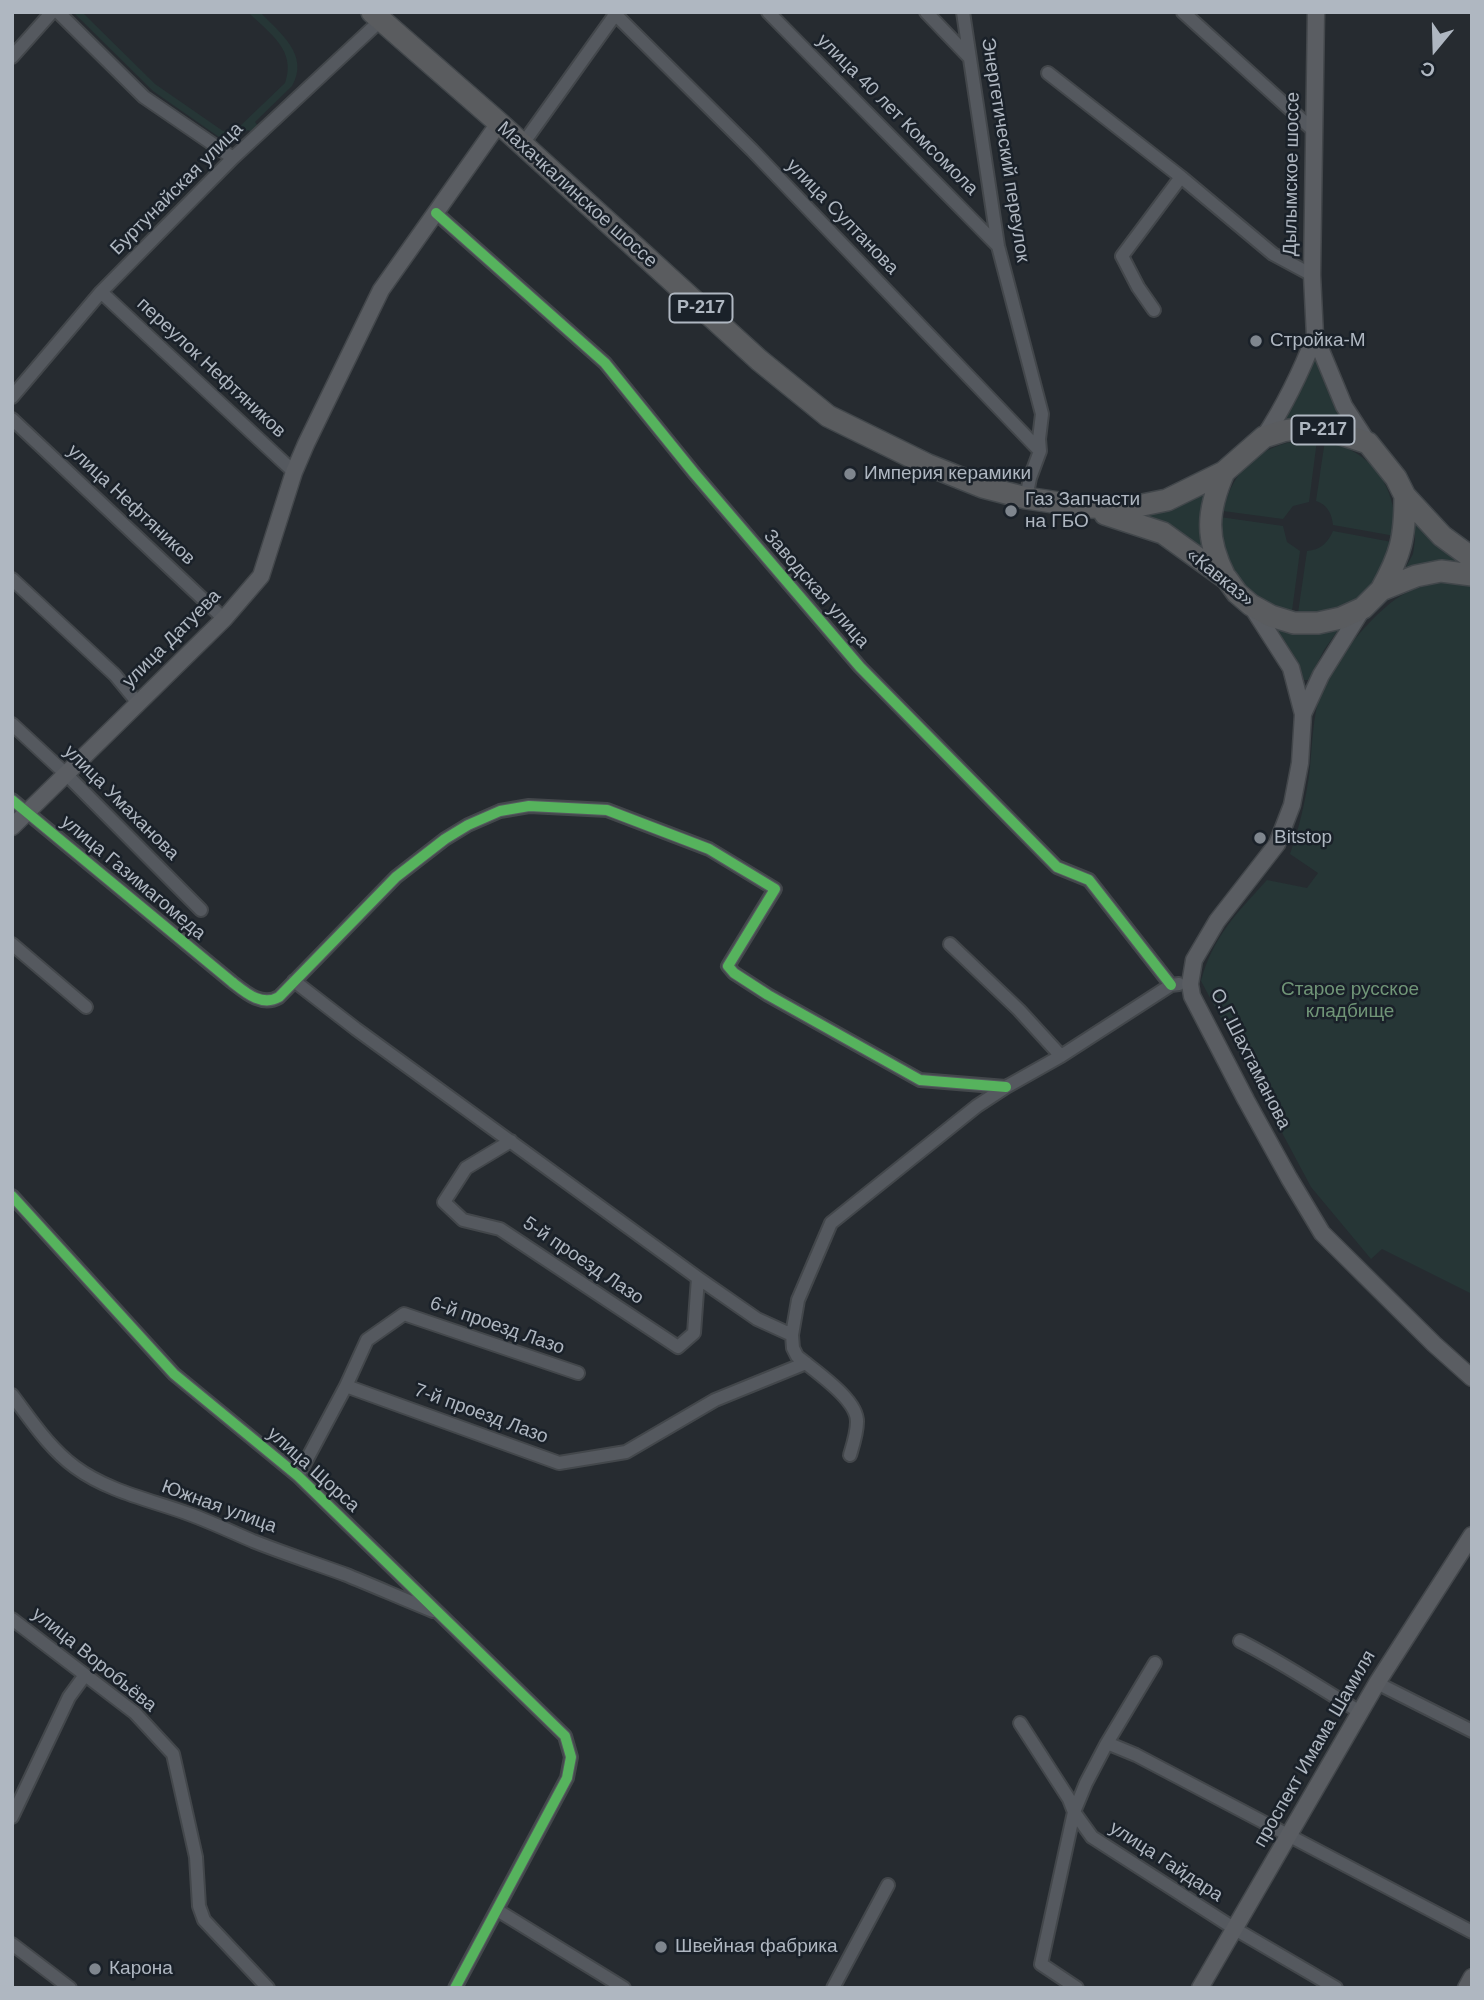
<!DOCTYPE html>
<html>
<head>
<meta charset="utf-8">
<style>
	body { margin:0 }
	#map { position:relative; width:1484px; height:2000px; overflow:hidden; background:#262b30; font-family:Helvetica,sans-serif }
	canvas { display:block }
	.frame { position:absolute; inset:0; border:14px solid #afb7c1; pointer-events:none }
	.north { position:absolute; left:1400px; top:14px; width:70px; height:70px; -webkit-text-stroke:5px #1a2129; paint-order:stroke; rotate:199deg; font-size:19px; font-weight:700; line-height:28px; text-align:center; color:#afb7c1 }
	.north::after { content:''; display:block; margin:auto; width:24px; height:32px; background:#afb7c1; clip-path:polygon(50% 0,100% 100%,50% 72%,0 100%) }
</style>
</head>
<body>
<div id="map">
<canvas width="1484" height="2000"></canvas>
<div class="frame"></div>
<div class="north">С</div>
</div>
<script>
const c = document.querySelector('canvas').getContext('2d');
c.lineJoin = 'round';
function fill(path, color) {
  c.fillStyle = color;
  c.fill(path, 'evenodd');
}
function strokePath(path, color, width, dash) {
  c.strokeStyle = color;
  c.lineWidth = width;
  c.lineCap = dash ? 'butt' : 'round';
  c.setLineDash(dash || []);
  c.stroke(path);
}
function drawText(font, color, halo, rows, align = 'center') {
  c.font = font + ' Helvetica,sans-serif';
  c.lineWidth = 5;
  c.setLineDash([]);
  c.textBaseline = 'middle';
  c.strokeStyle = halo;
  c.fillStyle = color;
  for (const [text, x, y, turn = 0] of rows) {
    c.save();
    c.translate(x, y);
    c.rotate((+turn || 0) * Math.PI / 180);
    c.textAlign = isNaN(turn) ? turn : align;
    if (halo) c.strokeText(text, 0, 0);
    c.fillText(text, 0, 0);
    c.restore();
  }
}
const green = new Path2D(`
	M73 12H82L155 84 223 131 238 128 285 83C297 50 269 33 248 12H260C280 33 310 55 292 86L255 122 258 126 252 132 248 130C238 137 232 141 219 137L153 91Z
	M1316 360 1328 392 1352 429 1279 421 1311 361Z
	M1301 440H1317L1309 502 1293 506 1283 519 1223 511C1234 468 1258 447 1301 440Z
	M1325 440C1373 453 1397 485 1395 536L1333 525C1332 514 1327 504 1316 501Z
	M1212 483 1205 555 1128 515Z
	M1220 517 1283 526 1287 542 1300 551 1292 611C1259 603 1235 584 1224 551 1220 541 1221 528 1220 517Z
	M1415 518 1472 566 1401 576 1413 554 1415 540Z
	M1333 531 1392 542C1388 552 1386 564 1380 574 1363 603 1330 614 1298 613L1307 551C1320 550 1328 543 1333 531Z
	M1448 581 1467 584 1472 586V1294L1382 1249 1371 1259 1311 1187 1201 981C1213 936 1237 913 1267 880L1307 888 1318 873 1290 854C1299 828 1305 803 1309 776 1312 752 1312 726 1318 702 1327 668 1372 613 1402 595 1416 587 1432 584 1448 581Z
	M1341 626 1324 650 1309 680H1303L1288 648 1275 627Z`);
const street = new Path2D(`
	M58 12 144 97 233 158
	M613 12 752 150 1040 451
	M768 12 998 246
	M926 12 970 58
	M963 12 998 246 1042 414 1039 439 1040 451 1030 478 1026 498
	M1183 12 1313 130
	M12 57 52 12
	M1048 73 1181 177 1273 254 1312 275
	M522 145 617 12
	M436 213 605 363 694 473 860 667 1057 867 1089 880 1171 985
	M101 292 294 472
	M1154 310 1138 287 1122 256 1181 177
	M12 397 101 292 233 158 381 20
	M12 419 224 619
	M12 579 115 675 138 703
	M12 724 67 775 201 910
	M12 800 232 982C246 993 262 1007 279 997L396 877 445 839 468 825 500 811 529 806 607 810 709 849 775 889 728 966 734 973 768 995 920 1080 1006 1087
	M12 944 86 1007
	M950 944 1019 1010 1061 1056
	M294 981 356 1029 698 1278 757 1319 792 1335
	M511 1141 466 1168 444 1202 463 1220 500 1229 678 1347 694 1333 698 1278
	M12 1196 174 1374 298 1476 565 1736 571 1757 567 1778 455 1988
	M578 1373 404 1314 367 1340 346 1386 559 1463 626 1452 715 1400 806 1363
	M12 1395C31 1420 49 1448 75 1467 109 1492 151 1500 189 1514 211 1522 232 1532 253 1541 283 1553 314 1563 344 1574 374 1586 403 1599 433 1611
	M850 1455C853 1445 857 1433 857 1422 858 1399 813 1370 797 1356L793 1348 792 1335 798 1300 831 1223 977 1106 1006 1087 1061 1056 1171 985 1179 984
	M298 1476 346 1386
	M12 1619 135 1713 173 1754 196 1857 199 1906 204 1920 268 1988
	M1240 1641C1282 1662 1320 1688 1360 1712
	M1377 1683 1472 1731
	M1020 1723 1069 1799 1074 1812 1092 1837 1235 1929 1336 1988
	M1107 1743 1136 1755 1472 1932
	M12 1817 69 1697 85 1675
	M497 1910 624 1988
	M12 1944 70 1988
	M833 1988 888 1885
	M1077 1988 1041 1964 1074 1812 1086 1783 1107 1743 1155 1663`);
const secondary = new Path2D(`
	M1316 12 1312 275 1315 336 1344 406 1368 443
	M1264 437C1285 405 1301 372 1315 336
	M1252 607 1291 668 1303 714 1300 763 1292 805 1277 844 1217 921 1194 960 1190 984 1192 996 1246 1100 1289 1178 1322 1233 1434 1344 1472 1378
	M1303 714 1321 675 1363 608
	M12 827 224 619 261 576 294 472 306 444 381 290 499 123
	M1200 1988 1377 1683 1472 1535
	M1466 1988 1472 1977`);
const highway = new Path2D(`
	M372 12 499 123 759 360 828 416 928 465 983 487 1026 498 1086 507 1128 508 1167 500 1224 472 1264 437 1283 431 1308 427 1338 433 1368 443 1396 478 1405 496 1442 536 1472 558
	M1224 472C1207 511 1205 538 1225 577
	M1105 514 1163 533 1227 579 1237 593 1251 605 1271 616 1294 623H1318L1341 618 1363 608 1381 590 1416 576 1441 571 1472 575
	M1381 590C1401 554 1405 538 1405 496`);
const cycleway = new Path2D(`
	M436 213 605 363 694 473 860 667 1057 867 1089 880 1171 985
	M12 800 232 982C246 993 262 1007 279 997L396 877 445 839 468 825 500 811 529 806 607 810 709 849 775 889 728 966 734 973 768 995 920 1080 1006 1087
	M12 1196 174 1374 298 1476 565 1736 571 1757 567 1778 455 1988`);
const markers = [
	[1256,341,7,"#7f868e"],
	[850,474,7,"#7f868e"],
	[1011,511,7,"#7f868e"],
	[1260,838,7,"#7f868e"],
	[661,1947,7,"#7f868e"],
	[95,1969,7,"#7f868e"]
];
const shields = [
	[701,308,63],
	[1323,430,63]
];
const shieldNames = [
	["Р-217",701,308],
	["Р-217",1323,430]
];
const streetNames = [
	["улица 40 лет Комсомола",897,115,45],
	["Энергетический переулок",1005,150,81],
	["Дылымское шоссе",1292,174,-89],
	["Буртунайская улица",177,189,-45],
	["Махачкалинское шоссе",577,195,42],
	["улица Султанова",842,217,46],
	["переулок Нефтяников",211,368,43],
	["улица Нефтяников",131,505,43],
	["«Кавказ»",1220,578,39],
	["Заводская улица",816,589,49],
	["улица Датуева",172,639,-45],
	["улица Умаханова",121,803,45],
	["улица Газимагомеда",133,878,40],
	["О.Г.Шахтаманова",1250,1059,63],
	["5-й проезд Лазо",583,1261,34],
	["6-й проезд Лазо",497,1326,19],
	["7-й проезд Лазо",481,1414,20],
	["улица Щорса",313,1470,42],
	["Южная улица",219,1507,20],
	["улица Воробьёва",94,1660,39],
	["проспект Имама Шамиля",1315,1749,-60],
	["улица Гайдара",1166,1862,33]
];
const poiNames = [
	["Стройка-М",1270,341],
	["Империя керамики",864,474],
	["Газ Запчасти",1025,500],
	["на ГБО",1025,522],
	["Bitstop",1274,838],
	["Швейная фабрика",675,1947],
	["Карона",109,1969]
];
const parkNames = [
	["Старое русское",1350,990],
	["кладбище",1350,1012]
];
fill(green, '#263636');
strokePath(street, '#43474b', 16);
strokePath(secondary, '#43474b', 19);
strokePath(highway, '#42474b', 24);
strokePath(street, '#55595f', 12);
strokePath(secondary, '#5a5d62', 16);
strokePath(highway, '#5a5c5f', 21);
strokePath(cycleway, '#56b35d', 10);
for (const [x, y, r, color] of markers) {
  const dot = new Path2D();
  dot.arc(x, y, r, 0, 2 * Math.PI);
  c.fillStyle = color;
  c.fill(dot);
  strokePath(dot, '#1a2129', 2.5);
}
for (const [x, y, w] of shields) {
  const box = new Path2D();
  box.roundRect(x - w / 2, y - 14.5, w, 29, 5);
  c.fillStyle = '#1a2129';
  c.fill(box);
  strokePath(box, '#afb7c1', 2);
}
drawText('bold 18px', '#afb7c1', null, shieldNames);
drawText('19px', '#afb7c1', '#1a2129', streetNames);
drawText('19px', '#afb7c1', '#1a2129', poiNames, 'left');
drawText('19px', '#709577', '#1a2129', parkNames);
</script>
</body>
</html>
